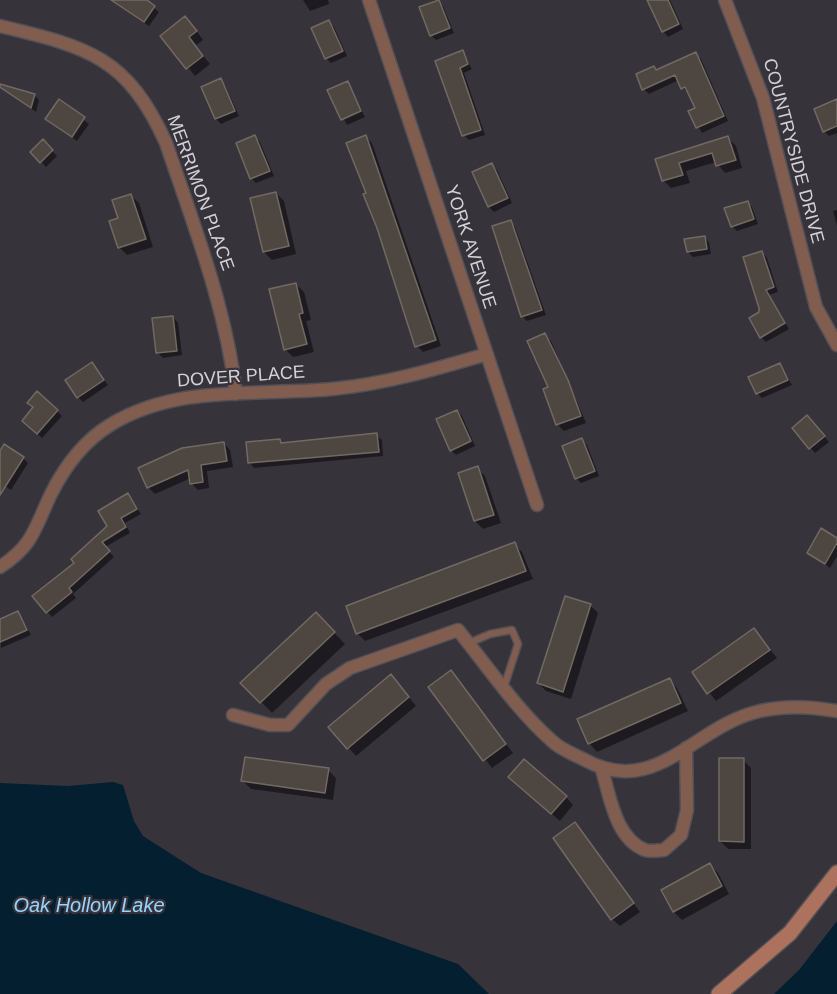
<!DOCTYPE html>
<html>
<head>
<meta charset="utf-8">
<style>
	body { margin:0 }
	canvas { display:block; background:#36333a }
</style>
</head>
<body>
<canvas width="837" height="994"></canvas>
<script>
const c = document.querySelector('canvas').getContext('2d');
c.lineJoin = 'round';
function fill(path, color) {
  c.fillStyle = color;
  c.fill(path, 'evenodd');
}
function strokePath(path, color, width, dash) {
  c.strokeStyle = color;
  c.lineWidth = width;
  c.lineCap = dash ? 'butt' : 'round';
  c.setLineDash(dash || []);
  c.stroke(path);
}
function drawText(font, color, halo, rows, align = 'center') {
  c.font = font + ' Arial,sans-serif';
  c.lineWidth = 4.5;
  c.setLineDash([]);
  c.textBaseline = 'middle';
  c.strokeStyle = halo;
  c.fillStyle = color;
  for (const [text, x, y, turn = 0] of rows) {
    c.save();
    c.translate(x, y);
    c.rotate((+turn || 0) * Math.PI / 180);
    c.textAlign = isNaN(turn) ? turn : align;
    if (halo) c.strokeText(text, 0, 0);
    c.fillText(text, 0, 0);
    c.restore();
  }
}
const water = new Path2D(`
	M113 782 123 785 134 821 143 836 201 873 458 964 489 994H0V783L68 786Z
	M837 921V994H774L799 970Z`);
const shadow = new Path2D(`
	M119 0H144L159 12 149 26 122 8 117 3Z
	M303 0H328L329 4 310 11Z
	M649 0H670L683 29 668 37 663 31Z
	M438 1 443 6 454 33 436 40 431 35Z
	M329 22 334 27 347 56 331 63 326 58Z
	M193 26 203 40 195 46 210 64 195 76 163 36Z
	M462 52 472 69 464 73 485 135 469 140 464 135 437 62Z
	M696 54 701 59 728 121 702 133 690 112 697 109 689 92 682 88 679 80 649 94 644 89 654 68 657 71Z
	M220 80 225 85 239 116 221 124 216 119 203 88Z
	M347 83 365 117 347 125 329 91Z
	M4 90 34 95 39 100 36 112Z
	M59 101 89 124 77 141 52 123Z
	M837 101V133L829 136 824 131Z
	M255 137 260 142 274 176 256 183 251 178Z
	M366 137 372 143 441 346 423 352 417 346 368 194Z
	M728 138 736 146 742 168 725 173 716 162 686 171 690 183 671 188 663 180 657 160Z
	M43 141 57 156 46 167 32 152Z
	M492 164 497 170 512 203 494 212 489 207 474 173Z
	M276 193 284 201 296 254 272 260 264 252Z
	M131 196 139 203 153 247 127 255 119 247 120 219Z
	M747 202 752 207 758 224 737 231 732 226Z
	M837 210V226L833 211Z
	M510 222 515 227 546 315 527 321 522 316Z
	M704 237 709 242 711 254 693 257 688 252Z
	M762 252 767 258 778 292 769 295 789 329 766 342 761 337Z
	M296 284 304 292 311 320 306 321 314 352 293 357 285 349Z
	M173 317 178 323 182 355 163 358 158 353Z
	M544 334 551 341 586 423 564 431 557 424Z
	M92 364 108 385 83 402 78 397Z
	M780 365 792 385 762 398 757 393Z
	M57 411 62 416 42 438 24 421Z
	M457 411 462 416 475 446 456 455 451 450Z
	M812 422 829 442 815 453 794 428Z
	M376 435 382 440 383 456 254 468 249 462 280 441 284 445Z
	M582 440 587 445 599 476 581 483 576 478Z
	M224 443 230 450 233 467 207 471 209 488 198 490 191 483V478L155 494 148 487Z
	M0 454 23 458 28 463 11 490 0 483Z
	M477 468 485 476 501 523 483 529 475 521Z
	M128 495 141 514 125 523 130 533 105 547 114 557 73 594 76 598 52 617 34 596 76 563 109 527Z
	M837 539V556L830 568 809 553Z
	M514 544 522 552 533 579 365 641 357 633Z
	M590 605 598 613 571 699 546 691 538 683Z
	M18 613 31 635 1 648 0 621Z
	M316 614 345 644 272 713 243 683Z
	M754 630 777 658 716 701 694 673Z
	M451 672 513 753 492 768 430 688Z
	M669 680 677 688 688 711 597 752 590 744 579 720Z
	M398 684 416 706 356 756 330 727Z
	M743 760 751 768V849H728L720 841Z
	M328 770 336 778 333 800 251 789 243 781Z
	M518 785 566 797 573 805 560 821Z
	M575 824 640 912 620 926 612 919Z
	M710 865 718 873 729 894 682 920 674 912 663 890Z`);
const building = new Path2D(`
	M111 0H147L155 6 144 22Z
	M439 0 450 28 430 36 419 7Z
	M647 0H668L679 24 662 32Z
	M185 16 197 31 189 37 203 56 186 69 160 36Z
	M329 20 343 51 325 59 311 28Z
	M463 50 468 64 460 68 481 130 462 136 435 61Z
	M696 52 724 116 696 128 688 111 695 108 685 87 681 89 675 75 642 90 636 74 654 66 656 70Z
	M221 78 235 111 215 119 201 87Z
	M348 81 361 111 341 120 327 90Z
	M0 84 35 94 31 108 0 87Z
	M59 99 85 117 72 137 45 119Z
	M837 99V126L823 132 814 109Z
	M255 135 270 171 250 179 236 143Z
	M366 135 436 340 415 347 377 228 363 194 366 193 346 143Z
	M728 136 736 160 716 166 712 153 679 163 683 175 662 181 655 159Z
	M43 139 53 150 40 163 30 152Z
	M492 163 508 198 488 207 472 172Z
	M276 192 289 246 263 252 250 198Z
	M131 194 146 239 118 248 109 221 118 218 112 200Z
	M748 201 754 219 731 227 724 208Z
	M511 220 542 310 521 317 492 226Z
	M705 236 707 249 687 252 684 239Z
	M762 251 774 287 766 290 785 323 760 338 749 318 759 312V308L743 257Z
	M296 283 303 313 299 314 307 344 284 350 269 289Z
	M173 316 177 351 156 353 152 318Z
	M545 333 568 380 581 416 556 425 543 389 548 387 527 341Z
	M92 362 104 380 77 398 65 380Z
	M780 363 788 380 756 394 748 377Z
	M37 391 58 410 37 434 22 421 33 407 27 403Z
	M457 410 471 441 450 451 436 419Z
	M807 415 825 436 809 449 792 428Z
	M377 433 379 452 248 463 246 442 280 439 281 443Z
	M582 438 595 471 575 479 562 446Z
	M224 442 227 461 201 465 203 482 190 484 188 470 147 488 138 468 182 448Z
	M4 444 24 457 0 495V451Z
	M478 466 494 515 474 521 458 473Z
	M128 493 137 509 121 518 126 527 102 542 110 551 69 588 72 592 46 613 32 596 74 563 71 559 107 526 98 511Z
	M821 528 837 538V543L825 564 807 553Z
	M515 542 526 571 356 634 346 606Z
	M565 596 591 604 563 692 537 683Z
	M18 611 27 630 0 642V619Z
	M316 612 335 632 260 703 240 683Z
	M754 628 770 650 707 694 692 672Z
	M451 670 506 744 483 761 428 687Z
	M391 674 409 697 347 749 328 727Z
	M670 678 681 703 588 744 577 719Z
	M245 757 329 768 325 793 241 781Z
	M719 758H744V842L719 841Z
	M524 759 567 796 551 814 508 777Z
	M575 822 634 903 611 920 553 838Z
	M710 863 722 886 673 912 661 890Z`);
const lane = new Path2D(`
	M469 643 490 634 512 630 518 644 504 687`);
const street = new Path2D(`
	M369 0 537 505
	M725 0 763 98 816 307 837 345
	M0 26C87 47 127 56 166 143 194 226 226 307 236 394
	M0 567C34 545 35 527 51 494 64 468 84 441 110 425 177 384 256 396 332 389 385 384 436 369 487 354
	M233 715 270 725H288L326 684 350 668 458 630C488 667 516 709 552 741 560 749 573 754 583 759 656 800 693 726 760 711 787 705 811 707 837 711
	M602 770C610 796 615 838 645 850 650 852 658 850 664 850L681 835 687 810 686 748`);
const secondary = new Path2D(`
	M719 994 790 933 837 873`);
const streetNames = [
	["COUNTRYSIDE DRIVE",793,151,75],
	["MERRIMON PLACE",200,193,70],
	["YORK AVENUE",470,247,72],
	["DOVER PLACE",241,377,-4]
];
const waterNames = [
	["Oak Hollow Lake",89,906]
];
fill(water, '#041f2f');
fill(shadow, '#0007');
fill(building, '#4e4641');
strokePath(building, '#726963', 1.5);
strokePath(lane, '#525056', 9);
strokePath(street, '#525056', 15);
strokePath(secondary, '#525056', 18);
strokePath(lane, '#815d50', 6);
strokePath(street, '#815d50', 12);
strokePath(secondary, '#ac725d', 15);
drawText('18px', '#d4d2d6', '#36333a', streetNames);
drawText('italic 20px', '#96d4ff', '#36333a', waterNames);
</script>
</body>
</html>
